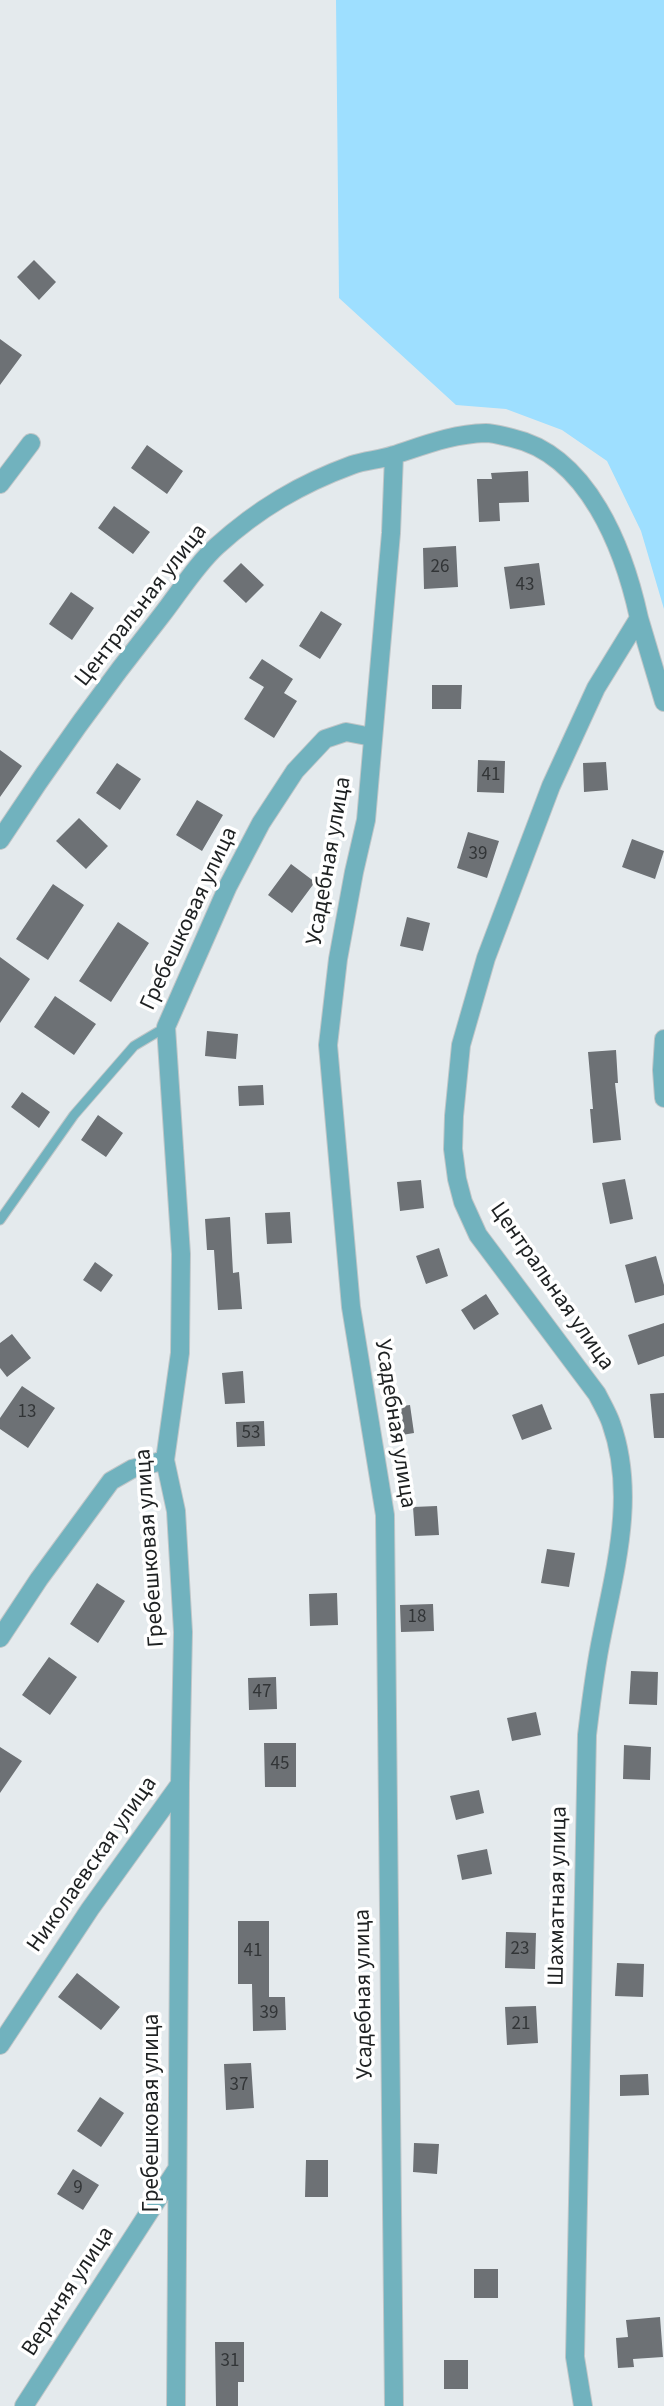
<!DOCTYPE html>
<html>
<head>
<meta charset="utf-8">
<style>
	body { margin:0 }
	canvas { display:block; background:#e4eaed }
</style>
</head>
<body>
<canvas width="664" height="2406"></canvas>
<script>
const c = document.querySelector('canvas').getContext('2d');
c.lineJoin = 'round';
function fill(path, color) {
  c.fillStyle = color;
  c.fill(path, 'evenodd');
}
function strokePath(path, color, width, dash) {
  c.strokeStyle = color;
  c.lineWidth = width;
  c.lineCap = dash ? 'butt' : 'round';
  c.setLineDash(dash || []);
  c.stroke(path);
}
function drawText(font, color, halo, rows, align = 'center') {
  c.font = font + ' "Source Sans 3",sans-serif';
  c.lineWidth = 7;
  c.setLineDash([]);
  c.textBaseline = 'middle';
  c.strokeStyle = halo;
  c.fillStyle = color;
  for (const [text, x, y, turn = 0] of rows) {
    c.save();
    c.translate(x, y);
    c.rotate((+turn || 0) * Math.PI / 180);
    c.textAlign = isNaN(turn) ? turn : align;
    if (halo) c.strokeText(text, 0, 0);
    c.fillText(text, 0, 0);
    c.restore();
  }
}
const green = new Path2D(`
	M336 0H664V609L641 531 607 461 562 430 506 409 456 405 339 298Z`);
const building = new Path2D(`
	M34 260 56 282 39 300 17 277Z
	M0 339 22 355 0 385Z
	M147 445 183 471 167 494 131 468Z
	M528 471 529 502 499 503 500 521 479 522 477 479H492L491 473Z
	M114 506 150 532 133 554 98 528Z
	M456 546 458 587 424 589 423 548Z
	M241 563 264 585 246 603 223 581Z
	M539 563 545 605 510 609 504 567Z
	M71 592 94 608 72 640 49 624Z
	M321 611 342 624 320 659 299 646Z
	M262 659 293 679 284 693 297 701 274 738 244 719 264 687 249 678Z
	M432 685H462L461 709H432Z
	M0 750 22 766 0 797Z
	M478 760 505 761 504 793 477 792Z
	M606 762 608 790 584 792 583 763Z
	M117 763 141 779 120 810 96 793Z
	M197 800 223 815 202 851 176 835Z
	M79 818 108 846 86 869 56 841Z
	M468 832 499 841 487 878 457 868Z
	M632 839 664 851 655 879 622 867Z
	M291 864 315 882 292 913 268 895Z
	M53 884 84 905 48 960 16 939Z
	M407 917 430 923 423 951 400 946Z
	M118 922 149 943 111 1002 79 981Z
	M0 957 30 979 0 1023Z
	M55 996 96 1024 74 1055 34 1027Z
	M207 1031 238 1034 236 1059 205 1056Z
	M616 1050 618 1083H615L621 1140 593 1143 590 1109H593L588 1052Z
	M263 1085 264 1105 239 1106 238 1086Z
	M22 1092 50 1112 39 1128 11 1107Z
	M98 1115 123 1133 106 1157 81 1140Z
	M625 1179 633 1219 610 1224 602 1183Z
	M421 1180 424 1208 400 1211 397 1182Z
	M290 1212 292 1243 267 1244 265 1213Z
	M230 1217 233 1273 239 1272 242 1309 218 1310 214 1250H207L205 1219Z
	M439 1248 448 1276 426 1284 416 1256Z
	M656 1256 664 1285V1295L635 1303 625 1265Z
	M95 1262 113 1275 101 1292 83 1280Z
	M486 1294 499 1314 474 1330 461 1310Z
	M664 1323V1356L638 1365 628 1335Z
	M12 1334 31 1358 7 1377 0 1368V1343Z
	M243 1371 245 1403 225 1404 222 1373Z
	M22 1386 55 1408 28 1448 0 1429V1418Z
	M664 1393V1438H654L650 1394Z
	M542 1404 552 1429 522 1440 512 1415Z
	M410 1405 414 1433 390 1437 386 1408Z
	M264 1421 265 1446 237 1447 236 1422Z
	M437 1506 439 1535 415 1536 413 1507Z
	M547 1549 575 1553 569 1587 541 1583Z
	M97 1583 125 1601 98 1643 70 1624Z
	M337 1593 338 1625 310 1626 309 1594Z
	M433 1604 434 1631 401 1632 400 1605Z
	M49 1657 77 1677 50 1715 22 1695Z
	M631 1671 658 1672 657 1705 629 1704Z
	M276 1677 277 1709 249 1710 248 1678Z
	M536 1712 541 1735 512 1741 507 1718Z
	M264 1743H296V1787H265Z
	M624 1745 651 1747 650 1780 623 1779Z
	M0 1747 22 1761 0 1793Z
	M479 1790 484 1813 456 1820 450 1796Z
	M487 1849 492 1874 462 1880 457 1855Z
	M238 1921H269V1997H285L286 2030 253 2031 252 1984H238Z
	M506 1932 536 1933 535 1969 505 1968Z
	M617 1963 644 1964 643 1997 615 1996Z
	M77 1973 120 2007 101 2030 58 1997Z
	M536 2006 538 2043 507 2045 505 2007Z
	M251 2063 254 2108 226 2110 224 2064Z
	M648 2074 649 2095 620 2096V2075Z
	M100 2097 124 2113 101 2147 77 2131Z
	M414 2143 439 2144 437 2174 413 2172Z
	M306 2160H328V2197H305Z
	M73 2169 99 2185 83 2210 57 2194Z
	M474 2269H498V2298H474Z
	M660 2317 663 2357 633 2359 634 2367 618 2368 616 2338 628 2337 626 2320Z
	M215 2342H244V2382H238V2406H216Z
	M444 2360H468V2389H444Z`);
const lane = new Path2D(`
	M0 1220 74 1115 134 1046 166 1027`);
const street = new Path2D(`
	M0 484 31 443
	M639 618 664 702
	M0 840C50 763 104 688 161 616 179 593 196 565 217 546 258 509 300 484 352 465 366 460 380 460 394 455 425 445 452 434 486 433 494 433 503 436 512 438 588 455 624 549 639 618L596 688 551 786 486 958 461 1045 454 1116 453 1149 457 1179 463 1202 478 1235 597 1394C602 1404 608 1414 611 1423 636 1493 616 1565 602 1635 595 1668 591 1702 587 1735L575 2357 583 2406
	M664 1039 662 1070 664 1098
	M0 1638 39 1579 111 1481 132 1469 165 1460
	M0 2045 90 1909 180 1784
	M24 2406 177 2169
	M176 2406 180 1784 183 1632 176 1511 165 1460 180 1353 181 1254 166 1027 228 886 261 823 295 771 325 739 346 732 372 737
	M394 2406 385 1515 351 1307 328 1045 338 959 354 872 366 820 391 533 394 455`);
const numberNames = [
	["26",440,568],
	["43",525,586],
	["41",491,776],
	["39",478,855],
	["13",27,1413],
	["53",251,1434],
	["18",417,1618],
	["47",262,1693],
	["45",280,1765],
	["23",520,1950],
	["41",253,1952],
	["39",269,2014],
	["21",521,2025],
	["37",239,2086],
	["9",78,2189],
	["31",230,2362]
];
const streetNames = [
	["Центральная улица",142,606,-52],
	["Усадебная улица",330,861,-80],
	["Гребешковая улица",190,919,-65],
	["Центральная улица",551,1287,55],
	["Усадебная улица",394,1424,81],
	["Гребешковая улица",151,1548,-94],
	["Николаевская улица",93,1865,-55],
	["Шахматная улица",559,1896,-89],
	["Усадебная улица",365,1994,-91],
	["Гребешковая улица",153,2113,-90],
	["Верхняя улица",69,2292,-57]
];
fill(green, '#9edfff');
fill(building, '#6d7175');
strokePath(lane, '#c0c6c8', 11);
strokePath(street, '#c0c6c8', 20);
strokePath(lane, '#71b2be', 9);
strokePath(street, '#71b2be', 18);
drawText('19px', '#323537', null, numberNames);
drawText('23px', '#1e2122', '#fff', streetNames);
</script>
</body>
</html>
